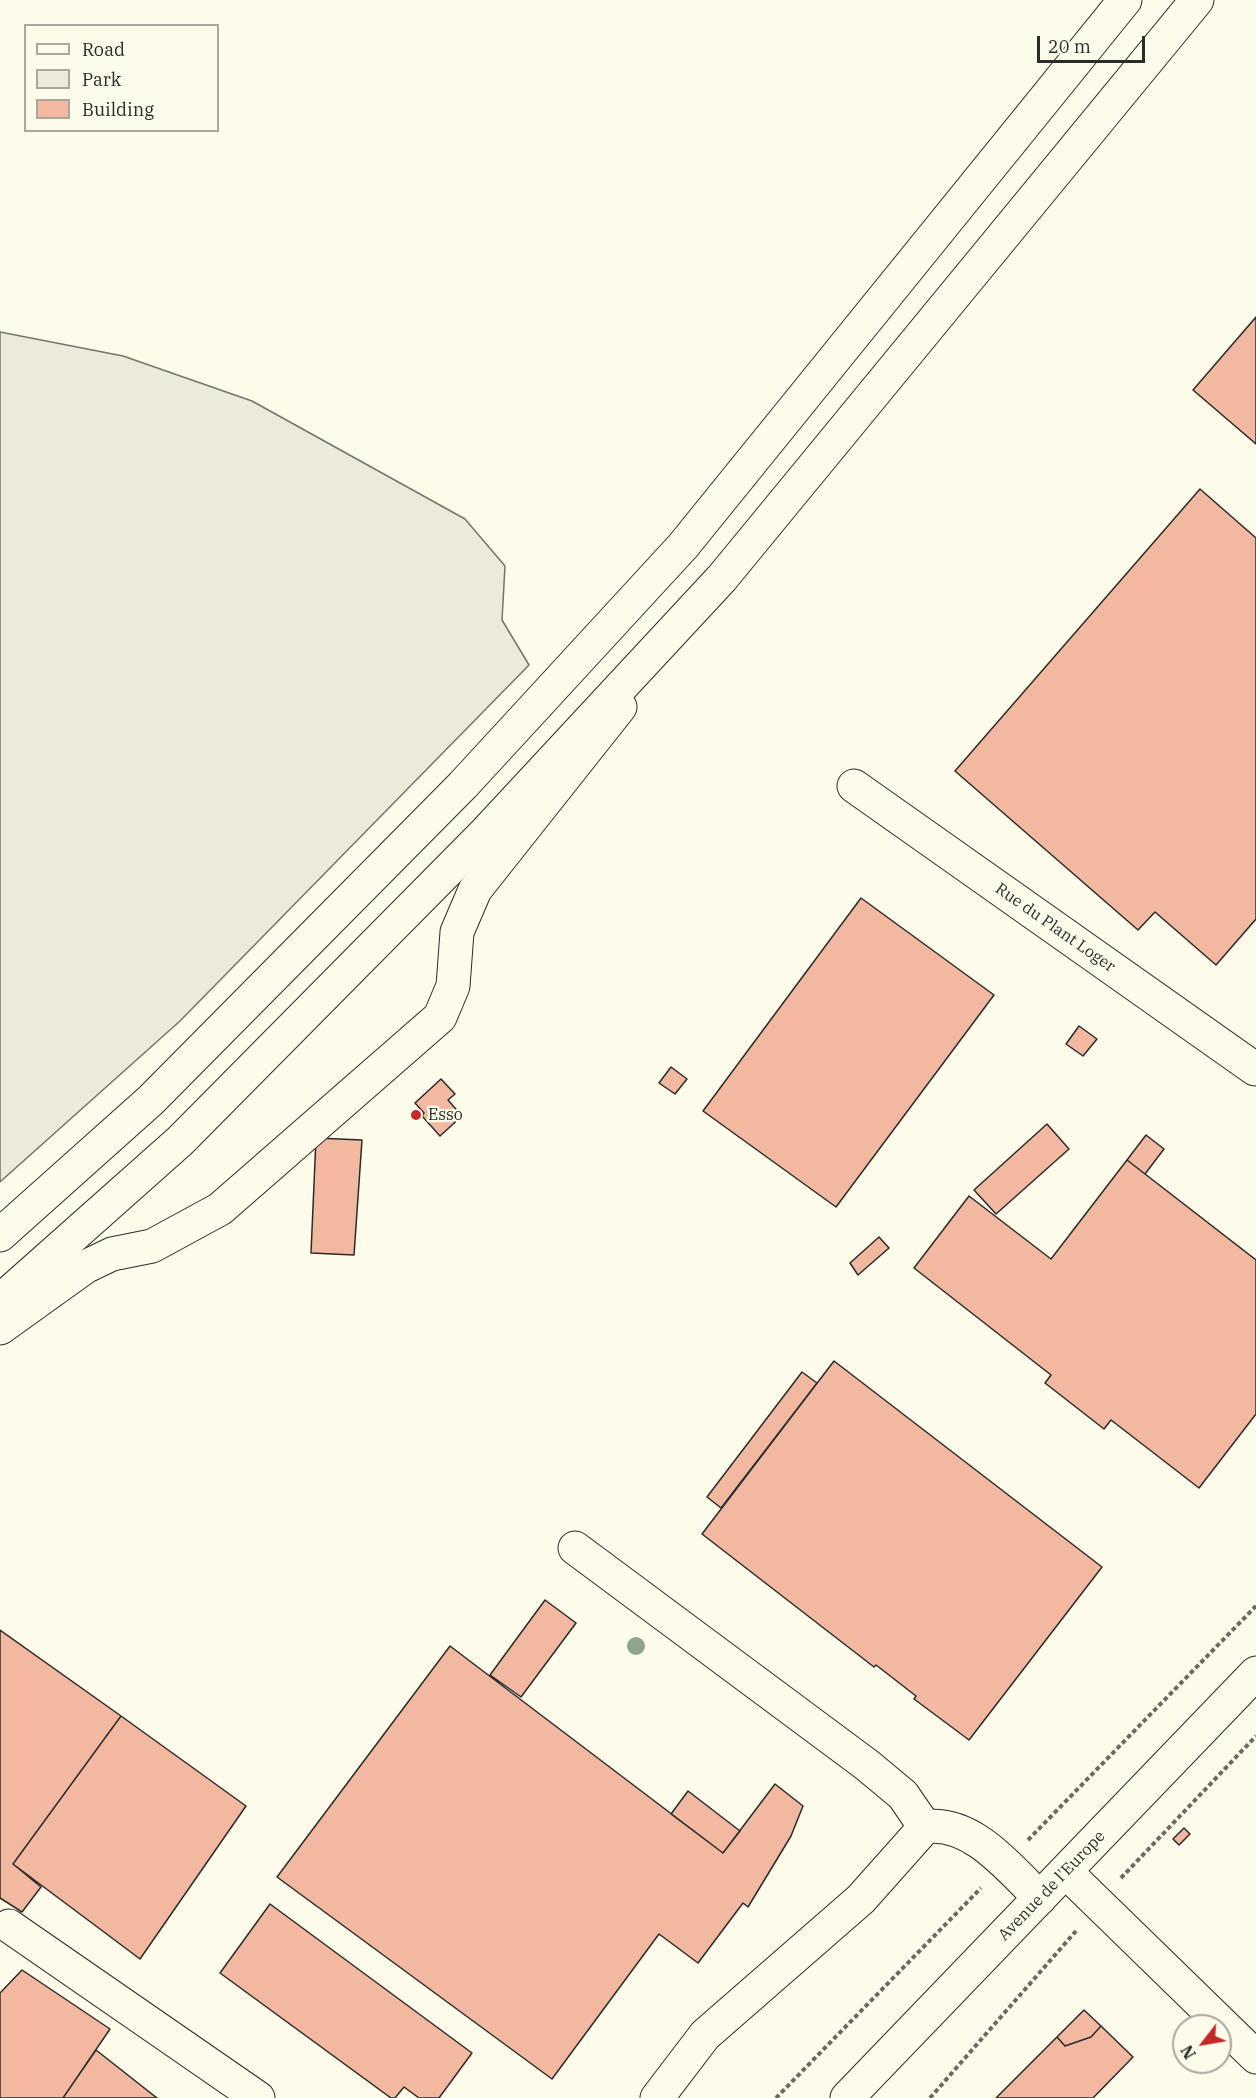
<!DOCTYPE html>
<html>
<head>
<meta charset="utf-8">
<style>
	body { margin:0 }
	#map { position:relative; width:1256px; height:2098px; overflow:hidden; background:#fdfbea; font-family:"IBM Plex Serif",serif }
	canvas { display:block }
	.legend { position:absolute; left:24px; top:24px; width:195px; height:108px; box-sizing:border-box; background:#fdfbea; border:2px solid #a9a89e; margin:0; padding:8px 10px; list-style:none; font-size:18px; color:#2b2b2b }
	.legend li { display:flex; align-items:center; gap:12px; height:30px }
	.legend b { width:30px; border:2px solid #a9a89e }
	.north { position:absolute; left:1172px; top:2014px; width:60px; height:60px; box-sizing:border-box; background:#fdfbea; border:2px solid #a9a89e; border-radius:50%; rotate:239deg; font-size:16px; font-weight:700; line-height:24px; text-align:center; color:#2b2b2b }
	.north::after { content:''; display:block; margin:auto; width:21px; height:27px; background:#c62828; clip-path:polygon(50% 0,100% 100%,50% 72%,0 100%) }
	.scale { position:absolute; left:1037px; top:36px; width:108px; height:27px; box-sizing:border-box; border:3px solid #2b2b2b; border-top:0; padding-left:8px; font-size:18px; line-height:21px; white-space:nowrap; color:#2b2b2b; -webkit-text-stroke:4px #fdfbea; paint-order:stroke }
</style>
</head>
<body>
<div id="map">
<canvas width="1256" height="2098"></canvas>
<ul class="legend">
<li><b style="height:8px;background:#fdfbea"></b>Road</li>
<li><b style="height:16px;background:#ecebdb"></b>Park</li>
<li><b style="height:16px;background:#f2b8a0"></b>Building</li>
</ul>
<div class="north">N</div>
<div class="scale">20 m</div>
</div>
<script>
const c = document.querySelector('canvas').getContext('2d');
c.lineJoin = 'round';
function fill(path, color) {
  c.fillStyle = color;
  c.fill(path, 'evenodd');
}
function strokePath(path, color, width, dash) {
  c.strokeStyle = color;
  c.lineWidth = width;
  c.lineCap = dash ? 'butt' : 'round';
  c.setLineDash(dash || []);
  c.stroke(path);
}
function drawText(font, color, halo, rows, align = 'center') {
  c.font = font + ' "IBM Plex Serif",serif';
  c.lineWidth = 4.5;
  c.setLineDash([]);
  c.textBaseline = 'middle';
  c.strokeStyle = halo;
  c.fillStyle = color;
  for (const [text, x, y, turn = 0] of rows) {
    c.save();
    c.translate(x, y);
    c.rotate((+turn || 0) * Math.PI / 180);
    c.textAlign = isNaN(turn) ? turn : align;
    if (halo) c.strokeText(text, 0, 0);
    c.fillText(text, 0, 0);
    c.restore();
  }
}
const green = new Path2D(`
	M0 332 123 356 252 401 465 519 505 566 502 620 529 665 180 1021 0 1182Z`);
const building = new Path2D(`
	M1256 317V444L1193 390Z
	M1200 489 1256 538V919L1216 965 1155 912 1138 930 955 771Z
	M861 898 994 995 836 1207 703 1111Z
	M1079 1026 1097 1039 1083 1056 1066 1044Z
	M671 1067 687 1079 675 1094 659 1083Z
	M441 1079 455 1094 448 1100 462 1116 440 1136 422 1116 424 1113 415 1103Z
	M1047 1124 1069 1149 996 1214 974 1190Z
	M1146 1135 1164 1149 1145 1174 1127 1160Z
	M316 1138 362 1140 354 1255 311 1253Z
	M1127 1160 1256 1260V1414L1199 1488 1111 1420 1104 1429 1045 1383 1051 1375 914 1268 969 1196 1051 1259Z
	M879 1237 889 1248 858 1275 850 1263Z
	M834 1361 1102 1567 969 1740 914 1699 916 1696 876 1665 874 1667 702 1534Z
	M802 1372 817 1383 721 1508 707 1497Z
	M545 1600 576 1623 521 1697 490 1675Z
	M0 1630 121 1716 13 1864 41 1887 22 1912 0 1898Z
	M450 1646 723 1853 775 1784 803 1806 791 1836 748 1907 743 1903 698 1963 659 1934 552 2079 277 1877Z
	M121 1716 246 1806 140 1959 13 1864Z
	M688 1791 740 1831 723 1853 671 1814Z
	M1184 1828 1190 1834 1179 1845 1173 1839Z
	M270 1904 472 2053 439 2098H419L404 2087 395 2098H391L220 1973Z
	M22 1970 110 2029 63 2098H0V1993Z
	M1084 2010 1101 2026 1091 2037 1065 2046 1057 2037Z
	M1101 2026 1133 2057 1093 2098H996L1057 2037 1065 2046 1091 2037Z
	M96 2050 157 2098H63Z`);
const path = new Path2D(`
	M1028 1840 1256 1606
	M1121 1878 1256 1736
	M776 2098 981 1888
	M930 2098 1076 1931`);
const minor = new Path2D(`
	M854 786 1255 1069
	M0 1328 85 1267 112 1254 152 1246 220 1209 440 1017 453 986 457 932 475 890 620 707
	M575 1548 867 1765 903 1795 925 1827
	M1066 1872 1256 2057
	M9 1926 258 2098
	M657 2098 705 2035 861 1899 925 1827C972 1820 1010 1869 1040 1898
	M847 2098 1256 1673`);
const highway = new Path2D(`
	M0 1235 151 1100 463 785 683 546 1125 0
	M0 1301 180 1141 487 831 722 578 1197 0`);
const trees = [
	[636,1646]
];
const markers = [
	[416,1115,6,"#c62828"]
];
const streetNames = [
	["Rue du Plant Loger",1055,928,35],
	["Avenue de l'Europe",1052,1886,-46]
];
const poiNames = [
	["Esso",428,1115]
];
fill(green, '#ecebdb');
strokePath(green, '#74746e', 1.5);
fill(building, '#f2b8a0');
strokePath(building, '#2b2b2b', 1.5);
strokePath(minor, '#2b2b2b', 35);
strokePath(highway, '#2b2b2b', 35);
strokePath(path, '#6a6964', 4, [4.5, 3]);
strokePath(minor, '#fdfbea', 33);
strokePath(highway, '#fdfbea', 33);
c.fillStyle = '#8ea78a';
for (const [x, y] of trees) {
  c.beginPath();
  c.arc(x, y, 9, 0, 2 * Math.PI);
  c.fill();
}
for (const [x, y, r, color] of markers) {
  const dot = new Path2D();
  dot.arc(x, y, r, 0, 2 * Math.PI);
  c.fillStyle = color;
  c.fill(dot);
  strokePath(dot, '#fdfbea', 2);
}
drawText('16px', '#2b2b2b', '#fdfbea', streetNames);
drawText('16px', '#2b2b2b', '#fdfbea', poiNames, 'left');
</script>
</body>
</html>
